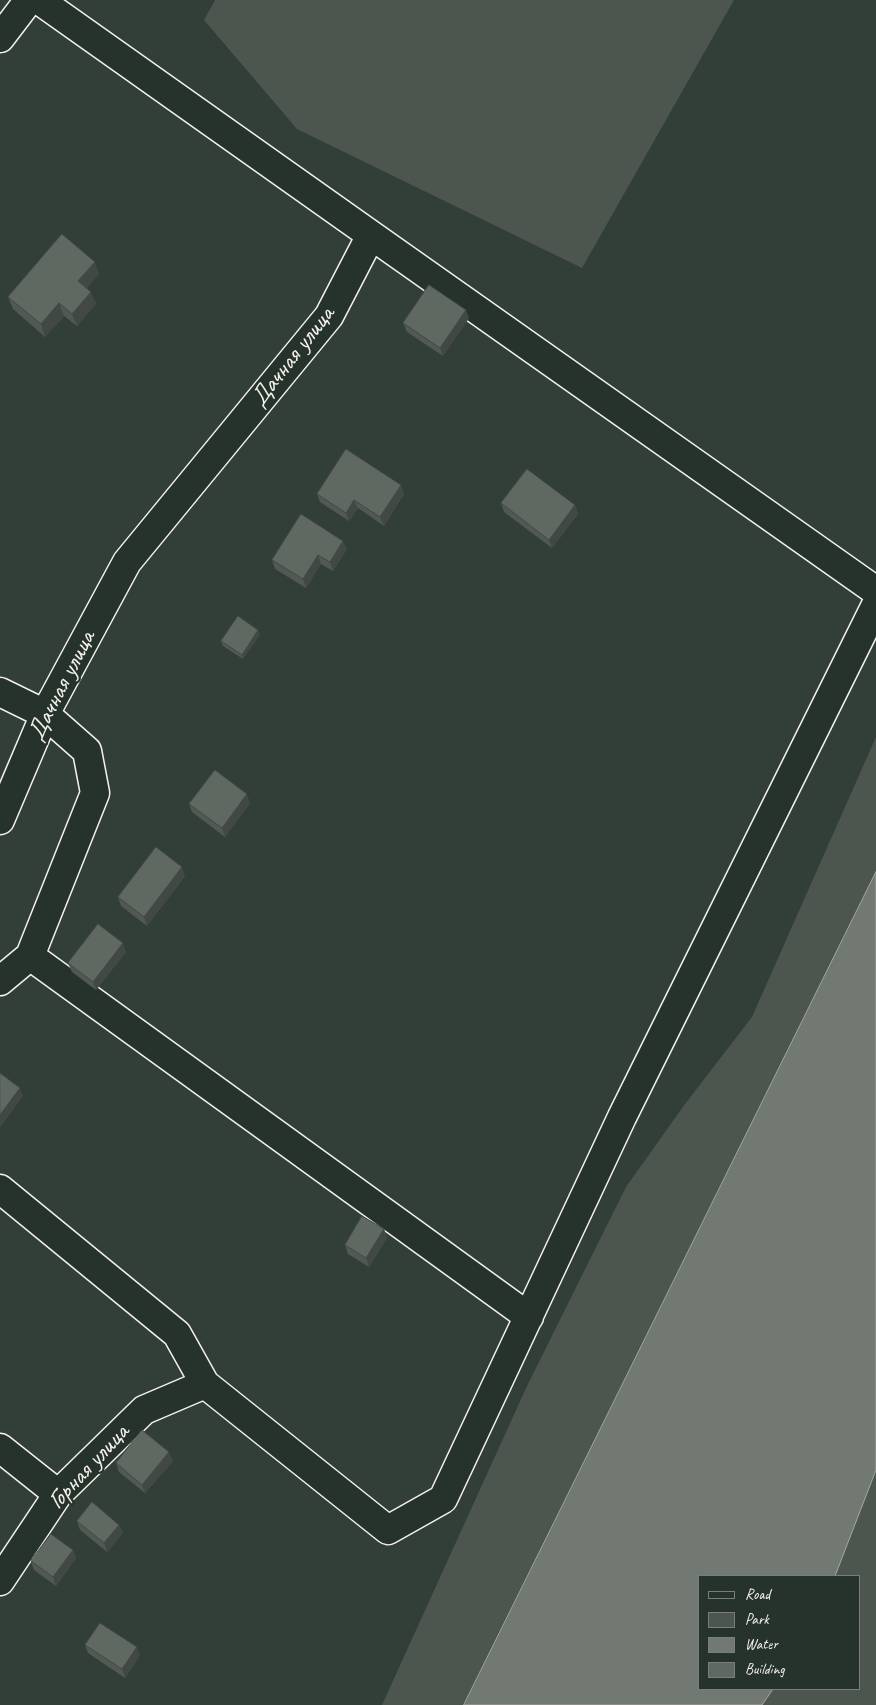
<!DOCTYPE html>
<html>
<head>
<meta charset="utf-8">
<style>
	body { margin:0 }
	#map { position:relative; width:876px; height:1705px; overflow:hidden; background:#323e38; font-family:Caveat,sans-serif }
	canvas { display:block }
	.legend { position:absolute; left:698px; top:1575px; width:162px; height:115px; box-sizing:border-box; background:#26332d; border:1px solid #787f78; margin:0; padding:6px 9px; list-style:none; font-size:15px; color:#f4f1e8 }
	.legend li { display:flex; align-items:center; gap:10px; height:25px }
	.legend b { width:25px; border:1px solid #787f78 }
</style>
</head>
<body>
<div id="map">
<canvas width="876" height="1705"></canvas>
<ul class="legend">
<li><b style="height:6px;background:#26332d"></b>Road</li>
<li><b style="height:14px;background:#4c564f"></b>Park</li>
<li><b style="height:14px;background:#727972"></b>Water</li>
<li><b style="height:14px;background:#5f6861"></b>Building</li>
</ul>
</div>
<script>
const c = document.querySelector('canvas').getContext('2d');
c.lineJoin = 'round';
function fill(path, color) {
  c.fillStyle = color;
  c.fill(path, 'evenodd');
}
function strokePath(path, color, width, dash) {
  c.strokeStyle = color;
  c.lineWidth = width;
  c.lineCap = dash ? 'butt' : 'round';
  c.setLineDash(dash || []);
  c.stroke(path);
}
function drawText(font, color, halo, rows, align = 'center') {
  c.font = font + ' Caveat,sans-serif';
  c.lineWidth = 4.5;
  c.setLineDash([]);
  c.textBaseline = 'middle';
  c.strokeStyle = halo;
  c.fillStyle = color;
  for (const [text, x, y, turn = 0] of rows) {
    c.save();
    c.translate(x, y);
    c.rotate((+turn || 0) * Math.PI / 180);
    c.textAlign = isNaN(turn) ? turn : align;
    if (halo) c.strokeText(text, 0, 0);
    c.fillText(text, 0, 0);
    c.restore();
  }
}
const green = new Path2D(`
	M215 0H734L582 268 297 129 204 20Z
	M876 737V872L464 1705H382L527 1386 626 1187 685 1104 752 1017Z
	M876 1470V1705H762L773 1689H860V1576H835Z`);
const water = new Path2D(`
	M876 872V1470L835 1576H700V1689H773L762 1705H464Z`);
const minor = new Path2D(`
	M0 38 29 0
	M371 235 876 591
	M0 692 45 714 87 751 95 793 30 956 529 1317
	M0 820 45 714 127 562 329 316 371 235 39 0
	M0 981 30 956
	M0 1189 177 1334 205 1384 388 1530 443 1499 622 1117 876 605
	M0 1448 58 1494
	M0 1581 58 1494 144 1410 205 1384`);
const wall = new Path2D(`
	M99 274 87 288 96 304 77 326 64 316 45 337 13 309 8 297Z
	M469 318 443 356 407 332 403 323Z
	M317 494H404L384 526 358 508 349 521 320 502Z
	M501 503 575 505 578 514 552 548 504 512Z
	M347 549 333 571 321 564 306 588 275 569 272 560Z
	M260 634 243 659 223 646 221 641Z
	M250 803 225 837 192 812 189 804Z
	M185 876 147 926 121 906 118 897Z
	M126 952 96 990 72 972 68 963Z
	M384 1229 387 1238 369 1267 348 1254 345 1245Z
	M173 1461 145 1493 119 1472 116 1463Z
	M77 1521 119 1525 123 1533 107 1552 80 1530Z
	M73 1550 76 1558 56 1586 34 1570 31 1561Z
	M85 1645 140 1655 125 1678 88 1653Z`);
const shadedWall = new Path2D(`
	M95 262 99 274 83 293 78 281Z
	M91 292 96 304 77 326 72 314Z
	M59 303 64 316 45 337 41 324Z
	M466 310 469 318 443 356 440 348Z
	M401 485 404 494 384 526 380 517Z
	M354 500 358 508 349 521 346 513Z
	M575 505 578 514 552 548 549 540Z
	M343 541 347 549 333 571 330 562Z
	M318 555 321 564 306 588 303 579Z
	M258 630 260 634 243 659 242 655Z
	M247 794 250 803 225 837 222 828Z
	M182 867 185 876 147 926 144 917Z
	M123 943 126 952 96 990 93 982Z
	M20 1088 23 1096 0 1128V1115Z
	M384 1229 387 1238 369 1267 366 1258Z
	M169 1452 173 1461 145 1493 142 1485Z
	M119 1525 123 1533 107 1552 104 1543Z
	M73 1550 76 1558 56 1586 53 1577Z
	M137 1647 140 1655 125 1678 122 1669Z`);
const building = new Path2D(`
	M62 234 95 262 78 281 91 292 72 314 59 303 41 324 8 297Z
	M429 285 466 310 440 348 403 323Z
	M346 449 401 485 380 517 354 500 346 513 317 494Z
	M527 469 575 505 549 540 501 503Z
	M301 514 343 541 330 562 318 555 303 579 272 560Z
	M238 616 258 630 242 655 221 641Z
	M215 770 247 794 222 828 189 804Z
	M156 847 182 867 144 917 118 897Z
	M98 924 123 943 93 982 68 963Z
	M0 1073 20 1088 0 1115Z
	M362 1216 384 1229 366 1258 345 1245Z
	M142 1430 169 1452 142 1485 116 1463Z
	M92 1502 119 1525 104 1543 77 1521Z
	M51 1534 73 1550 53 1577 31 1561Z
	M100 1623 137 1647 122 1669 85 1645Z`);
const streetNames = [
	["Дачная улица",293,357,-52],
	["Дачная улица",62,686,-63],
	["Горная улица",89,1467,-47]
];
fill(green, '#4c564f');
fill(water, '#727972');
strokePath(water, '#a6a9a1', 1);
strokePath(minor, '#f4f1e8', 31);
strokePath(minor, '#26332d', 28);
fill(wall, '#525953');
fill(shadedWall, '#424944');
fill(building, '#5f6861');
strokePath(building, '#424944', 1);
drawText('25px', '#f4f1e8', '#26332d', streetNames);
</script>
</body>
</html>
